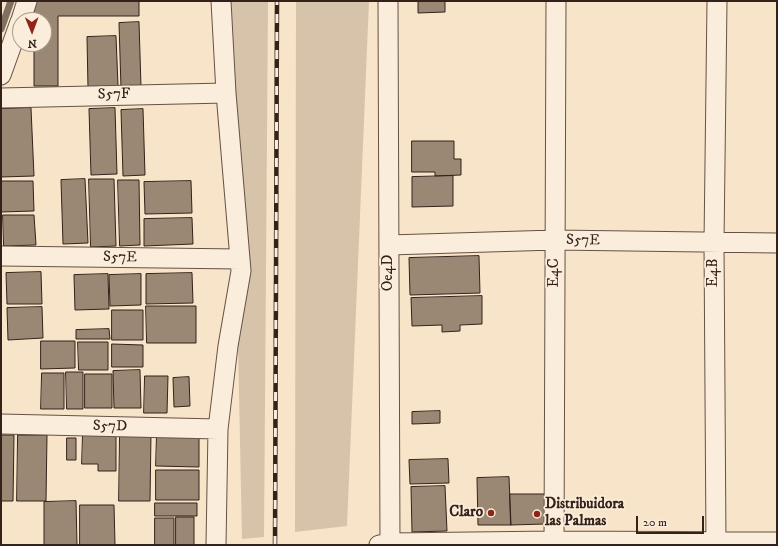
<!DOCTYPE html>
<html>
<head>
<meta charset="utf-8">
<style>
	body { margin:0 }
	#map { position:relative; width:778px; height:546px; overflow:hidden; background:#f8e4c8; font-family:"IM FELL DW Pica",serif }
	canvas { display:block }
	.frame { position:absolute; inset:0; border:2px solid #34221a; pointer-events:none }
	.north { position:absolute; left:12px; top:12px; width:40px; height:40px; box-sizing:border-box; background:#faeddb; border:1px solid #ab9c8e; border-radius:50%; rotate:179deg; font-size:11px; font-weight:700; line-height:16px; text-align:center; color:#34221a }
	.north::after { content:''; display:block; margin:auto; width:14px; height:18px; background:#8f2418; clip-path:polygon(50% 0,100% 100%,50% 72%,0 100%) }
	.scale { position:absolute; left:636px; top:516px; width:68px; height:18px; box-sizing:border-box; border:2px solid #34221a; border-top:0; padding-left:5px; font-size:12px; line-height:14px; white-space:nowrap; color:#34221a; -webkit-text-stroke:3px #faeddb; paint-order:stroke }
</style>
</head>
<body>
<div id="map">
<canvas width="778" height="546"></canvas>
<div class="frame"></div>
<div class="north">N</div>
<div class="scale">20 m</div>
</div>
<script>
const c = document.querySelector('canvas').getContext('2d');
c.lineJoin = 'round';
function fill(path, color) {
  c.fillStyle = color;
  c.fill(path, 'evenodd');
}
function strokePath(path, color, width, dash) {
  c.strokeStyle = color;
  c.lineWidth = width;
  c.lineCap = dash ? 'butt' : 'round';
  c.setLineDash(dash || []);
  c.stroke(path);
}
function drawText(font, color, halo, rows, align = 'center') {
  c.font = font + ' "IM FELL DW Pica",serif';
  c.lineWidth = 3.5;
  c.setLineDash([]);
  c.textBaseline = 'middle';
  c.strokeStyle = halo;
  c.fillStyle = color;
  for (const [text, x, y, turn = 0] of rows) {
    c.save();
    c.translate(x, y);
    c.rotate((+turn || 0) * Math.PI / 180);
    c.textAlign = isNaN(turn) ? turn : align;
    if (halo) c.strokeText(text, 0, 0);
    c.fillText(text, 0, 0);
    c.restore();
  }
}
const green = new Path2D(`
	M231 1H268L264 537 242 539Z
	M296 1H369L347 526 295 532Z`);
const stream = new Path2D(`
	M1 29 11 1`);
const building = new Path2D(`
	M34 1H139V16H58V86H34V44H44V20H34Z
	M445 1V12L418 13V2Z
	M139 22 141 87 121 88 119 23Z
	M116 36 118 86 88 88 87 37Z
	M31 108 34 176 1 177V109Z
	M115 108 117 174 91 175 89 109Z
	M143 109 145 175 123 176 121 110Z
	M412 141H454V159H461V175L435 176V172H412Z
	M453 176V206L412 207V177Z
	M85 179 88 243 63 244 61 180Z
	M89 179H114L116 246 91 247Z
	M118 180H139L140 245 120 246Z
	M1 181H33L34 211 1 212Z
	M191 181 192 213 145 214 144 182Z
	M3 215H34L36 245 4 246Z
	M192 218 193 244 144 246V219Z
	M479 256 480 293 410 295 409 258Z
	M41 272 42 304H7L6 273Z
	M192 273 193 303 146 304V274Z
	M108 274 109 309 75 310 74 275Z
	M141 274V305L110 306 109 275Z
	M482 296V324L460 325V331L442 332V325L412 326 411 298Z
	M146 306H196V343H147Z
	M42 307 43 338 8 340 7 308Z
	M112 310H143V340H112Z
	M109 329 110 339H76V330Z
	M41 341H75V368L41 369Z
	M78 342H108V370H79Z
	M112 344 143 345V367H112Z
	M140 370 141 408H114L113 371Z
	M66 372H83V409H67Z
	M42 373H64V409H41Z
	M85 374H112V408H85Z
	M145 376H168L167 413H144Z
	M189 377 190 406 174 407 173 378Z
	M440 411V423L412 424V412Z
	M157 432H199V467L156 466Z
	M83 433H116V471H98V464H82Z
	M120 433 151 434 150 501H119Z
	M1 435H14L13 501H1Z
	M18 435H47L46 501H17Z
	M67 438H76V460H67Z
	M448 459 449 483 410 484 409 460Z
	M156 470H199V500H156Z
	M509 477 511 525H478L477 478Z
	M445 486 447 531 412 532 411 487Z
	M510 494H545V524L511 525Z
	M76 501 77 545H44V502Z
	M155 503H197V516H155Z
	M80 505H114L115 545H80Z
	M176 517H194V545H176Z
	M155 518H174V545H155Z`);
const street = new Path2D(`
	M388 1 390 545
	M21 20 27 1
	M1 75 20 22
	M1 98 226 93
	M389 245 555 240 777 243
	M1 256 240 259
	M1 424 218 429
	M216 545 218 429 228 346 241 271 226 93 221 1
	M379 545 390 543 554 541 777 542
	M554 545 556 1
	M716 545 714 243 717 1`);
const rail = new Path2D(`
	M275 545 277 1`);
const markers = [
	[491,513,4,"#8f2418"],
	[537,514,4,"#8f2418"]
];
const streetNames = [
	["S57F",114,95,-1],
	["S57E",583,241,1],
	["S57E",120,258,1],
	["Oe4D",389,273,-90],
	["E4C",555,273,-90],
	["E4B",714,273,-90],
	["S57D",110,427,1]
];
const poiNames = [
	["Distribuidora",545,505],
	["las Palmas",545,522],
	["Claro",483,513,"right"]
];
fill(green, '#d7c3aa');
strokePath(stream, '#816f5f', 7);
fill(building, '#9a8774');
strokePath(building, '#34221a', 1);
strokePath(street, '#655246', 21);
strokePath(street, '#faeddb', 19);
strokePath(rail, '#34221a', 4.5);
strokePath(rail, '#faeddb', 3, [9]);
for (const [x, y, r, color] of markers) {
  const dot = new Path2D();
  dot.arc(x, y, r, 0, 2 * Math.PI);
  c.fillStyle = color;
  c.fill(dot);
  strokePath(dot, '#faeddb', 1.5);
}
drawText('15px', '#34221a', '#faeddb', streetNames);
drawText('bold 15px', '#34221a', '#faeddb', poiNames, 'left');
</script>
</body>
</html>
